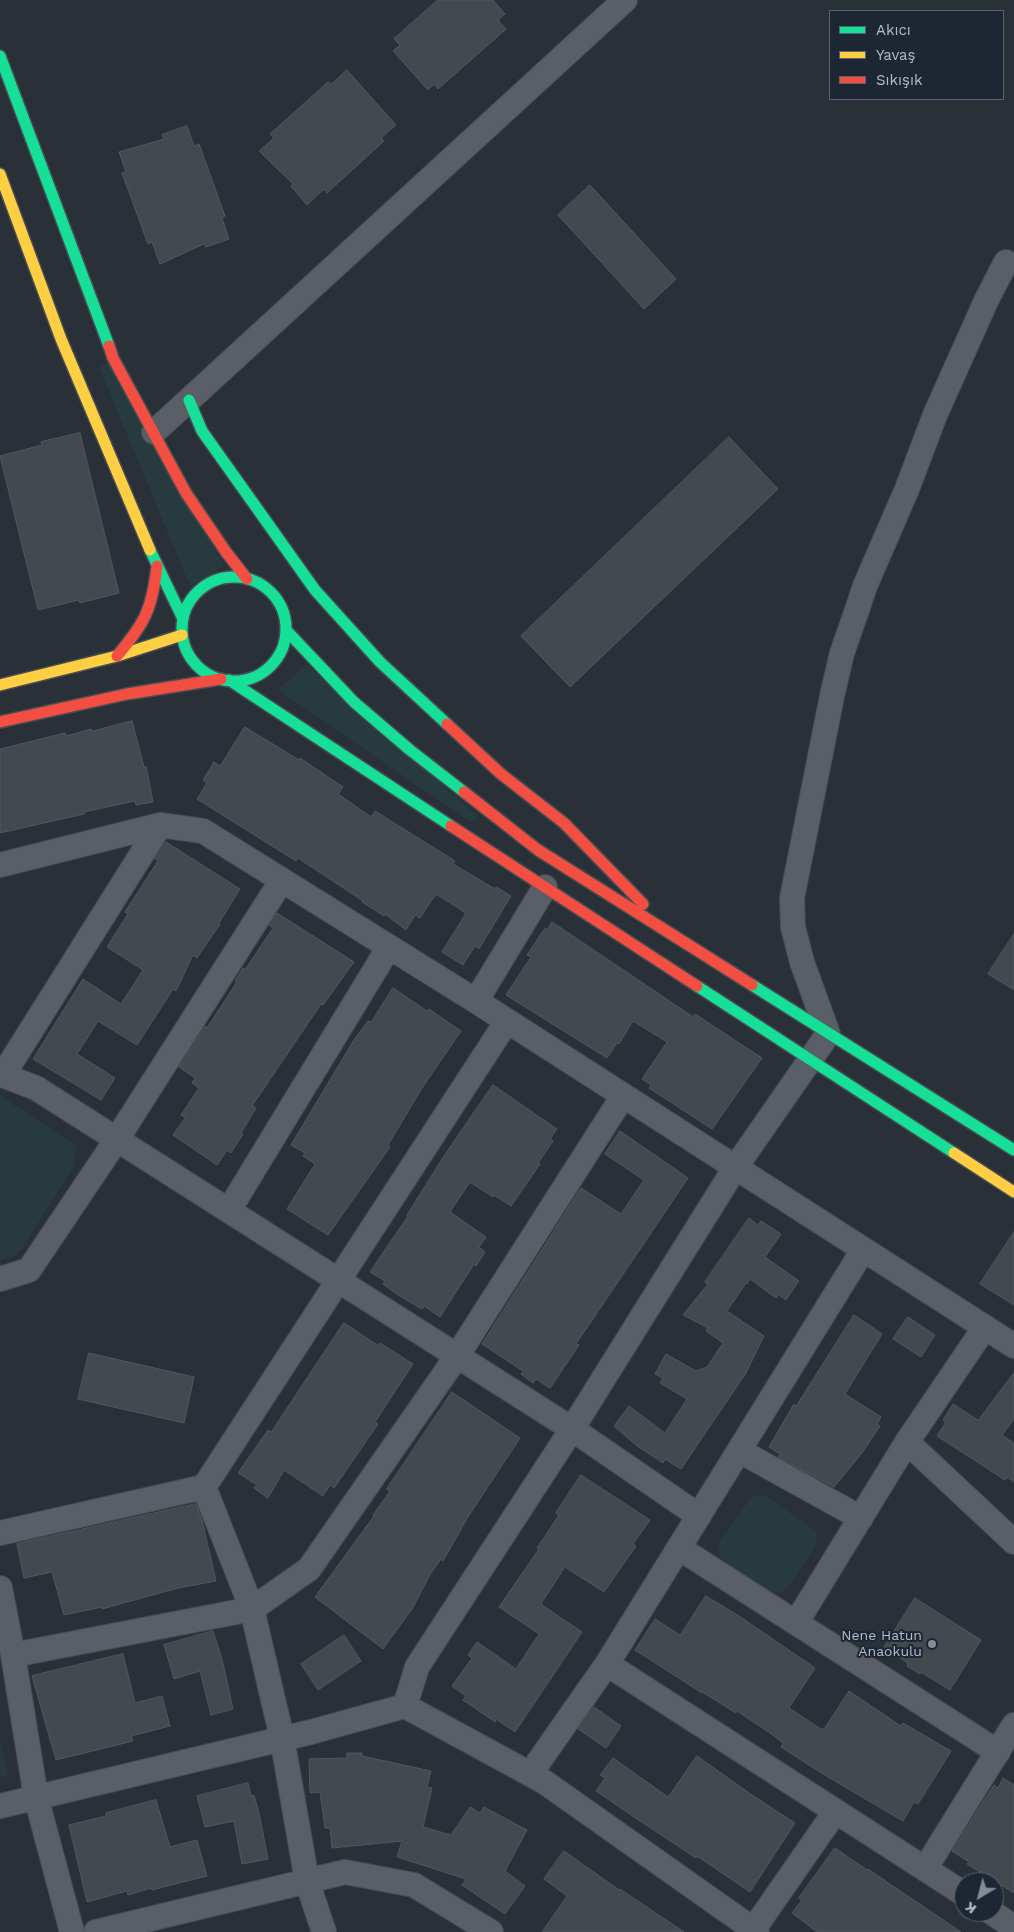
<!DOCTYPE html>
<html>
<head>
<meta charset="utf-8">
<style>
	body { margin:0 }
	#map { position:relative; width:1014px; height:1932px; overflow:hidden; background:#2a3038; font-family:"Work Sans",sans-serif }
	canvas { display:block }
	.legend { position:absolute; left:829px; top:10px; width:175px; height:90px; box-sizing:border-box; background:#1d2633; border:1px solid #59626f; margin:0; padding:6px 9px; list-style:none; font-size:15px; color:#b4bcc9 }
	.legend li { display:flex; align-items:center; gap:10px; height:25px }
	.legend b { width:25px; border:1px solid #59626f }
	.north { position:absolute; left:954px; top:1872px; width:50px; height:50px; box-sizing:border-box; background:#1d2633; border:1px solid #59626f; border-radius:50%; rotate:217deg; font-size:14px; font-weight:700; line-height:20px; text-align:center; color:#b4bcc9 }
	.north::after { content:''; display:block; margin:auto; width:18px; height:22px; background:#848b96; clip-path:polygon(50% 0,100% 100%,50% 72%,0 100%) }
</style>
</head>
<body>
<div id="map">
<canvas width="1014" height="1932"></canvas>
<ul class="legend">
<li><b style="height:6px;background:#16e098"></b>Akıcı</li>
<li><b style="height:6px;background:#ffcf43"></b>Yavaş</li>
<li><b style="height:6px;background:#f24e42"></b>Sıkışık</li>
</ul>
<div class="north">K</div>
</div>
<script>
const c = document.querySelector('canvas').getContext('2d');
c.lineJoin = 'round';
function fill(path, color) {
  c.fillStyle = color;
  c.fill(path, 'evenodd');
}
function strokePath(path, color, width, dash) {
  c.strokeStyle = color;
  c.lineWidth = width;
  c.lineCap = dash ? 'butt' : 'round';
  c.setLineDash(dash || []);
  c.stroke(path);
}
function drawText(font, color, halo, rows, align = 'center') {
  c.font = font + ' "Work Sans",sans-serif';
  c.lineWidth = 4;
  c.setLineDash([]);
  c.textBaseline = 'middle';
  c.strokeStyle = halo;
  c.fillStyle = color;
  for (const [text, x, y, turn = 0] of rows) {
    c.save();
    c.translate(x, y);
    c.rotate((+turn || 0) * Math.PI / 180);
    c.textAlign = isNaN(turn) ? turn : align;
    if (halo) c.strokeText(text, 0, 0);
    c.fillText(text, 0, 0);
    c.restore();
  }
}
const green = new Path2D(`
	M108 362 224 566 190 586 99 367Z
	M306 664 477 816 472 823 278 690Z
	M0 1096 76 1145 74 1166 23 1247 14 1256 0 1260Z
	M752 1496H766L816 1531V1545L789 1587 780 1593C762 1590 728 1569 718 1553L719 1542Z
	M0 1741 8 1775 0 1777Z`);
const building = new Path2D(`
	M438 0H493L505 14 498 20 506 29 438 89 434 84 428 90 393 51 400 45 394 39Z
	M347 70 396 125 381 138 384 141 327 193 324 189 307 205 291 186 293 184 259 151 274 138 270 134 328 82 331 84Z
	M187 126 194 146 199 144 225 216 222 218 229 239 206 247 204 244 160 264 152 242 148 244 122 173 126 172 119 152 164 139 162 135Z
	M590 185 676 279 644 309 558 215Z
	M80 433 119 593 80 603 79 600 38 610 0 456 42 445 41 442Z
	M729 437 778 489 570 687 521 636Z
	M132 721 144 767 146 766 153 802 136 805 135 801 84 812V814L0 833V749L65 733 66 736 91 729 92 731Z
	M245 727 299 760 300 758 343 787 338 794 371 817 375 811 455 861 453 864 495 889 496 887 511 896 479 949 475 946 463 965 442 952 466 913 436 894 420 918 415 915 406 930 385 914 384 916 362 902 363 901 298 858 296 861 197 799 207 783 203 780 214 762 220 766Z
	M166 842 240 889 219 923 220 924 197 958 193 955 176 991 173 989 137 1045 98 1021 77 1054 115 1078 101 1100 33 1059 83 979 121 1004 143 970 107 947 128 914 125 912 158 861 155 859Z
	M277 913 354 962 323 1005 321 1004 252 1106 256 1108 241 1133 243 1134 231 1153 227 1150 217 1165 173 1135 185 1118 181 1115 199 1088 192 1083 195 1078 179 1067 205 1026 207 1028 237 982 235 981 243 968 245 970 273 928 269 925Z
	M552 922 683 1010 693 1017 695 1014 762 1058 712 1129 649 1088 651 1085 642 1079 667 1042 633 1021 619 1044 617 1043 607 1058 506 995 531 957 527 955 545 928 547 930Z
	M1014 934V990L988 974Z
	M393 988 427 1011 429 1009 461 1031 422 1088 388 1145 390 1147 328 1235 287 1209 315 1164 303 1156 305 1153 291 1145 354 1040 368 1021 371 1022Z
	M493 1085 557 1129 550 1139 553 1141 538 1163 540 1164 511 1206 494 1195 493 1197 470 1182 450 1212 486 1237 479 1247 485 1252 476 1266 474 1264 440 1317 424 1306 422 1309 398 1295 383 1284 385 1281 370 1272 408 1216 407 1215 442 1159Z
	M620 1131 688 1178 576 1344 579 1345 550 1388 536 1379 533 1383 521 1374 523 1371 482 1344 581 1188 621 1214 644 1180 605 1154Z
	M749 1218 758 1225 761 1221 781 1234 765 1257 799 1281 786 1300 779 1295 776 1298 750 1279 747 1284 746 1283 727 1311 764 1336 746 1373 681 1469 665 1459 663 1463 637 1446 614 1426 629 1406 665 1433 687 1399 660 1383 663 1378 655 1374 666 1354 696 1371 707 1367 723 1343 706 1331 708 1328 683 1315 708 1284 705 1282Z
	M1014 1232V1305L980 1284Z
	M854 1315 882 1334 845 1394 881 1417 877 1424 880 1426 862 1453 834 1487 778 1457 780 1454 769 1447 794 1404 796 1406Z
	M908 1317 935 1335 921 1357 893 1339Z
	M344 1323 379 1346 380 1343 413 1364 375 1422 378 1424 334 1488 330 1485 323 1496 284 1470 268 1498 254 1488 257 1485 238 1473 268 1430 271 1432Z
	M89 1353 194 1377 184 1423 78 1399Z
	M1014 1373V1419L1002 1435 1014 1443V1482L1007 1477 1005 1480 937 1436 946 1422 943 1420 953 1404 978 1420Z
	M452 1392 520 1438 468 1517 443 1561 441 1559 431 1573 412 1609 383 1649 315 1597 374 1516 373 1515 390 1491 387 1489Z
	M581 1475 650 1520 633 1544 636 1546 604 1592 565 1567 542 1602V1605L582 1632 515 1732 496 1719 495 1722 463 1700 466 1696 452 1686 472 1658 468 1655 477 1642 516 1669 539 1634 499 1607 539 1549 537 1548 559 1515 556 1513Z
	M196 1504 202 1520 216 1581 178 1588 102 1609V1607L64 1615 52 1572 24 1578 17 1544Z
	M706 1596 739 1616 815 1668 789 1708 821 1729H824L849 1691 901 1726 903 1723 951 1751 918 1804 914 1802 903 1821 823 1774 781 1747 783 1743 773 1735 737 1711 736 1713 702 1692V1693L635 1650 655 1619 680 1635Z
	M915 1598 981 1640 950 1690 921 1672 920 1674 907 1666 908 1663 884 1648Z
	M213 1631 223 1663 233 1709 211 1715 200 1671 174 1679 164 1645Z
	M344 1635 361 1661 318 1690 301 1664Z
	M123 1654 135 1703 162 1696 170 1726 131 1736 133 1741 56 1760 32 1676Z
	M594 1707 621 1726 606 1748 578 1729Z
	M347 1753H362V1756L431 1771 427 1787 432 1788 423 1827 451 1835 470 1807 480 1813 484 1807 527 1830 505 1871 525 1886 505 1914 462 1885 466 1879 397 1857 402 1841 332 1848 330 1828H325L320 1792 310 1793 309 1759 347 1758Z
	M697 1756 752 1795 795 1823 750 1892 697 1856 696 1858 637 1819 596 1791 605 1778 600 1775 613 1758 668 1797Z
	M1003 1778 1014 1785V1893L967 1864 969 1862 952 1851 994 1785 998 1788Z
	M248 1783 251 1796 254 1795 259 1813 268 1859 242 1864 234 1821 205 1827 197 1796Z
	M156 1800 170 1847 197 1840 207 1876 152 1890 151 1888 128 1895 127 1891 87 1902 69 1825 106 1816V1813Z
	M835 1848 867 1870 868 1869 961 1932H817L792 1913 802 1900 799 1898Z
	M564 1851 619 1890 620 1889 684 1932H542L567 1896 544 1879Z`);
const street = new Path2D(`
	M154 432 625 0
	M0 865 160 825 203 831 476 1001 1014 1346
	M476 1001 545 887
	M0 1074 36 1088 572 1429 699 1516
	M3 1075 160 825
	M229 1210 389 947
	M0 1279 29 1270 117 1139 282 880
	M985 1327 907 1442 1014 1542
	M740 1451 861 1518
	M204 1487 252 1609 282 1738 307 1881 324 1932
	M0 1533 204 1487 507 1021
	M679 1548 998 1752
	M0 1588 13 1655 36 1797 72 1932
	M796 1623 907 1442
	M13 1655 252 1609 309 1569 457 1356 623 1096
	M607 1664 964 1894
	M405 1706 417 1667 572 1429 735 1168 828 1034 802 962 793 927 792 898 832 696 842 653 856 613 865 586 907 489 935 415 986 301 1006 262
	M530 1774 607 1664 863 1250
	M0 1806 311 1732 405 1706 543 1781 757 1932
	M925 1869 1014 1725
	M991 1912 1014 1927
	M753 1930 835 1812
	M96 1932 345 1872 414 1885 491 1932`);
const fast = new Path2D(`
	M0 56 109 346
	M189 400 202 431 315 590 380 662 447 724
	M150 550 183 619
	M182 629a52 52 0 1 1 104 0a52 52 0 1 1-104 0Z
	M286 630 354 702 410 750 464 792
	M229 680 451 826
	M752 985 1014 1150
	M697 986 954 1153`);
const slow = new Path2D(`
	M0 174 61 339 150 550
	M0 685 117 656 182 635
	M954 1153 1014 1192`);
const jam = new Path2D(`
	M109 346 113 358 186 493 226 552 247 579
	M117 656C145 623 152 609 157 566
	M0 722 127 694 221 679
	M447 724 501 774 564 823 643 904
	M464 792 538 850 752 985
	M451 826 697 986`);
const markers = [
	[932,1644,5,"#848b96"]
];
const poiNames = [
	["Nene Hatun",922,1636],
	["Anaokulu",922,1652]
];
fill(green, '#273a3e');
fill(building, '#444950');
strokePath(building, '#52575f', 1);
strokePath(street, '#484c53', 26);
strokePath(fast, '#484c53', 14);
strokePath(slow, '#484c53', 14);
strokePath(jam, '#484c53', 14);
strokePath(street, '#5a5e66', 24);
strokePath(fast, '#16e098', 11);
strokePath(slow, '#ffcf43', 11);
strokePath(jam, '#f24e42', 11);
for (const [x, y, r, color] of markers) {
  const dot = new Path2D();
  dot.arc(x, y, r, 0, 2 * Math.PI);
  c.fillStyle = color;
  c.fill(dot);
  strokePath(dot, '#1d2633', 2);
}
drawText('14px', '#b4bcc9', '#1d2633', poiNames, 'right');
</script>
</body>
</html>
